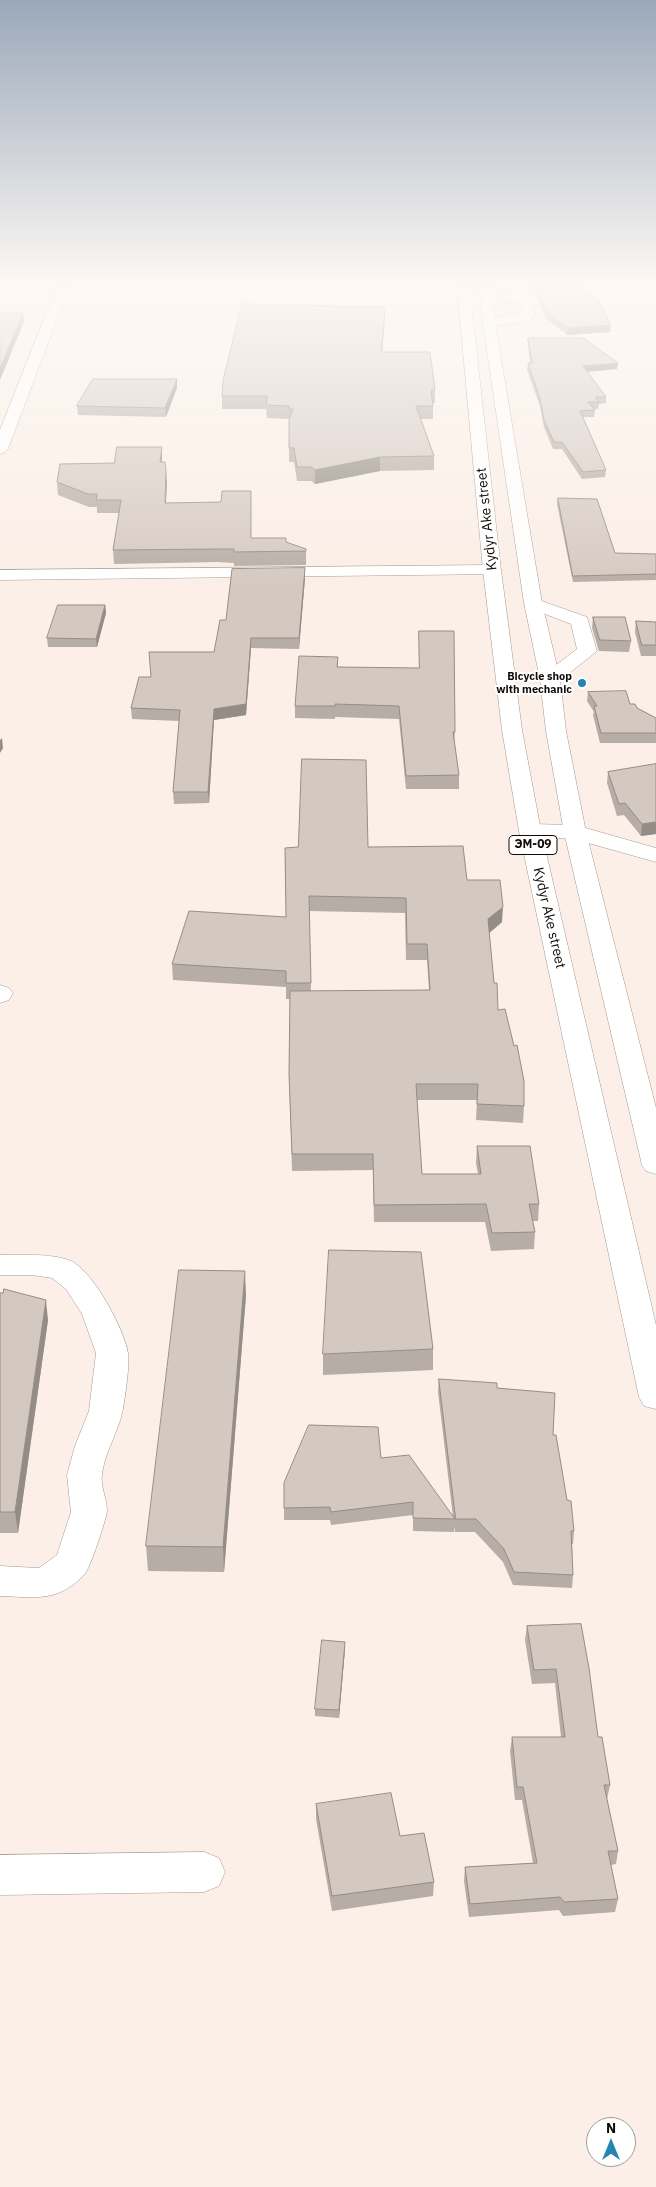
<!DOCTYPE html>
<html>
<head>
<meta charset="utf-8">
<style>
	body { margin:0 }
	#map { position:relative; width:656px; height:2187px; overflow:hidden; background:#fbefe7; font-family:"IBM Plex Sans",sans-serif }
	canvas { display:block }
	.north { position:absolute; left:586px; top:2117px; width:50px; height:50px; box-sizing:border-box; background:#fff; border:1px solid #9f9d9c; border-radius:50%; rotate:0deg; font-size:14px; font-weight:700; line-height:20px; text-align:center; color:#0e0b08 }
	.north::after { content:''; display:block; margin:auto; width:18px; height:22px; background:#2684b0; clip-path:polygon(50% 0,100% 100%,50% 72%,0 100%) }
</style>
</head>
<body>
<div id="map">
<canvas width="656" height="2187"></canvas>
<div class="north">N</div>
</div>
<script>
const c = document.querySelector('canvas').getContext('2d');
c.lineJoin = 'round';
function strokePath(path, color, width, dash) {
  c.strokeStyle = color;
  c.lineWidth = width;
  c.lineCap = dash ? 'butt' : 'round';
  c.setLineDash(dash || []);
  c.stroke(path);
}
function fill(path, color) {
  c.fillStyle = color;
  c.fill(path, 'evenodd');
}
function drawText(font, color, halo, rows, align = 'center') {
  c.font = font + ' "IBM Plex Sans",sans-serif';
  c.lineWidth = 4;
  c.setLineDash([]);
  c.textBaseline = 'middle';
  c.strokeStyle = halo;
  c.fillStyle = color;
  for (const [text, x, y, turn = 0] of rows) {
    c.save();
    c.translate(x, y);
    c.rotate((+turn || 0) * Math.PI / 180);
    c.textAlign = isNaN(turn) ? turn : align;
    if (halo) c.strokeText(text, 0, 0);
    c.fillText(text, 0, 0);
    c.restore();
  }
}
const minor = new Path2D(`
	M58 284H70L8 449 5 452 0 454V430Z
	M486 291 529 297 536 315 528 321 489 327 484 326 483 323 484 320 523 313 520 303 482 298 480 295 482 292Z
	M492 565 498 566 501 570 498 574 0 580V570Z
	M533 598 587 617 597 651 557 683 550 685 543 683 540 679 543 675 577 649 571 624 527 607 524 603 527 599Z
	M0 985 9 988 13 993 9 1000 0 1003Z
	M0 1255C21 1255 52 1253 71 1261 93 1271 124 1329 128 1353 130 1364 125 1397 123 1409 119 1431 105 1451 102 1474 100 1486 107 1499 107 1511 106 1520 90 1569 84 1575 57 1603 35 1597 0 1596V1566L39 1568 57 1555 71 1512 67 1475 75 1446 89 1411 96 1353 82 1314 66 1289 52 1278 32 1275H0Z
	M204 1852 219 1858 225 1872 219 1886 204 1892 0 1895V1855Z`);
const major = new Path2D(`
	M530 824 575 825 656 848V862L574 839 522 836 519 831 522 826Z`);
const highway = new Path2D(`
	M457 284H469L501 570 522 730 541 831 656 1325V1409L644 1406 639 1397 519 831 502 730 483 570Z
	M479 284H491L495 323 542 603 560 679 566 731 586 832 656 1108V1174L646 1171 642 1165 564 832 546 731 540 679 524 603 483 323Z`);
const wall = new Path2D(`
	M531 284H575L611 325 610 332 567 335 545 318Z
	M385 318 382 352 435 390V403H433V419H420L434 456V470L380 471 315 484 311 481H297L294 462H289V419L267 418 266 409H222V396Z
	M528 338 617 369 587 372 606 397V403L599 404 598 409H594L595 410 594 417H583L606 470 605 477 582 479 562 449H553L544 427 540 406 527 370 528 363H530L528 344Z
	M177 388 166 417 78 415 77 406Z
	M162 459V462L167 483 166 503 252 538H286V542L306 549V565L234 566V563L218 562 114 564 113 550 119 513H97V507H89L58 495 57 482 114 463Z
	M558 498 615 553 656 554V580L573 582 557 504Z
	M305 568V578L299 649 251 648 246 715 214 720 209 803 174 804 173 792 179 721 132 719 131 708 151 677 214 652 226 620Z
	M105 605 106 613 97 647H48L47 638Z
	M593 617 631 641 629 652 599 651 592 628Z
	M636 621 656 622V656H641L635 632Z
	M338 657V667L455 732 454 744 459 775V789H406L399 719 335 717V719L295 718V706Z
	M588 692 630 704 656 718V743H600L593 715 594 712 587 701Z
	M656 764V834L641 836 624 815 617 816 607 783 608 772Z
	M368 847 467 880 502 922 489 933 494 983 498 1010 524 1106 523 1123 476 1120 477 1100H417L422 1174H478L476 1163 477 1146 539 1204 538 1221H533L535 1232 534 1249 491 1251 485 1222H374L373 1170 292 1171 289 1074 290 999H286V987L173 980 172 964 286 917 285 848ZM309 911 405 913 406 960H427L429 990 311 991Z
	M0 1293 48 1320 18 1533H0Z
	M246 1295 224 1572 148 1571 146 1546Z
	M433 1349V1370L323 1375V1354Z
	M439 1379 497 1388 553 1435 567 1500 574 1531 573 1544H572L573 1575 572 1588 513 1585 503 1562 475 1532H455L454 1526V1532L413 1531V1515L331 1525 330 1520H284V1483L381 1458 453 1517 438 1392Z
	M581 1624 598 1737 610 1785 607 1799 618 1851 616 1864 611 1865 618 1899 615 1912 563 1916 559 1910 469 1917 464 1881 465 1867 533 1863 522 1800H515L510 1751 512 1737H561L555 1683 532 1684 525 1640 527 1626Z
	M345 1649 339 1718 315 1716V1709Z
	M316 1804 400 1836 434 1882 433 1896 332 1911 316 1819Z`);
const shadedWall = new Path2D(`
	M385 307V318L381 364V352Z
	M23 313 24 322 0 380V368Z
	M611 325 610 332 567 335V328Z
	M618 363 617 369 582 372 583 366Z
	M177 379V388L166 417 165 408Z
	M162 447V459L161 475 160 462Z
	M380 457V471L315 484V470Z
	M166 470 167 483 165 516V503Z
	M305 568V578L299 649V638Z
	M105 605 106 613 97 647 96 639Z
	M251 638V648L246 715 214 720 209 803 208 792 214 709Z
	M2 738 3 748 0 753V740Z
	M656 822V834L641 836 642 824Z
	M503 907 502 922 487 935 488 919Z
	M245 1271 246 1295 224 1572 223 1547Z
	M46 1300 48 1320 18 1533 15 1512Z
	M345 1642V1649L339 1718V1710Z`);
const building = new Path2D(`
	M534 284H575L592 296H596L611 325 567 328 546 311Z
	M242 304 385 307 381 352H430L435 390H431L433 406H416L434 456 380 457 315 470 311 467H297L294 448H289V420L293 409H289V406L266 405 267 396H222L223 381Z
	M0 313H23L0 368Z
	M528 338H583L618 363 583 366 606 397H595L599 402H588L595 410 580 411 606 470 583 472 562 442H554L544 420 540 399 528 363H532Z
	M93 379H177L165 408 77 406Z
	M117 447H162L160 462H165L166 470 165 503 221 502 222 491H251V538H286V542L306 549V551L234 552V549H218L113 550 121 500H96L97 494H88L57 482 60 464 114 463Z
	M558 498 597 499 615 553 656 554V574L573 576Z
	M305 568 299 638H251L246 704 214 709 208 792H173L180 710 131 708 139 677H151L149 652H214L220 620H226L232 569Z
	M58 605H105L96 639 47 638Z
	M593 617H625L631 641 600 640Z
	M636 621 656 622V645H642Z
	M419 631H454L455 732H453L459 775 406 776 399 706 335 704V706H295L299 656 338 657 337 667 419 668Z
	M626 691 630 704H635L637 708 656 718V733H601L594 706H597L588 692Z
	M302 759 366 760 368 847 463 846 467 880H500L503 907 488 919 494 983H497L498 1010 505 1009 514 1046 517 1045 524 1081V1106L477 1104 478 1084H416L422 1174H481L477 1146H530L539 1204H529L535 1232 492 1233 486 1204 374 1205 373 1154H292L289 1074 290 991 430 990 427 944H407L406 898 309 896 311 983H286V971L172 964 189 911 286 917 285 848 298 847Z
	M656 764V822L642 824 625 803 619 804 608 772Z
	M329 1250 421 1252 433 1349 323 1354Z
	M179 1270 245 1271 223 1547 146 1546Z
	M4 1289 46 1300 15 1512H0V1293H3Z
	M439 1379 497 1383V1388L555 1393 553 1435H556L567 1500 571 1501 574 1531H571L573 1575 514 1572 504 1549 476 1519H456Z
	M309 1425 378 1427 381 1458 409 1455 455 1519 413 1518V1502L331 1512 330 1507 284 1508V1483Z
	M581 1624 589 1668 598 1737H602L610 1785H604L618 1851H608L618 1899 564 1902 560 1897 470 1904 465 1867 537 1863 523 1787H517L512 1737H565L556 1669 534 1670 527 1626Z
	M322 1640 345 1642 339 1710 315 1709Z
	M391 1793 400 1836 424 1833 434 1882 332 1896 316 1804Z`);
const markers = [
	[582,683,5,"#2684b0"]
];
const farPoinames = [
	["Bicycle shop",572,677],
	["with mechanic",572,690]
];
const shields = [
	[533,845,48]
];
const shieldNames = [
	["ЭМ-09",533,845]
];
const streetNames = [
	["Kydyr Ake street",487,519,-96],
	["Kydyr Ake street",549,918,77]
];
strokePath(minor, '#a49992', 1);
strokePath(major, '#a49992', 1);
strokePath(highway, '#a49992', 1);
fill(minor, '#fff');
fill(major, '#fff');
fill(highway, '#fff');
fill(wall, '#b6ada6');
fill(shadedWall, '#948d87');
fill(building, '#d4c9c1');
strokePath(building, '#948d87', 1);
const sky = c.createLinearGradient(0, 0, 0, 590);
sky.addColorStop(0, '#9aa8ba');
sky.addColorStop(0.48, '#fdf8f4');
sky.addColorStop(1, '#fdf8f400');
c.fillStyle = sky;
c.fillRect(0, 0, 656, 590);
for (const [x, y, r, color] of markers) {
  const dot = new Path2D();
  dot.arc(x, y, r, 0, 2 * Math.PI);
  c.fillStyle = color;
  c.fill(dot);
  strokePath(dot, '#fff', 2);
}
drawText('bold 11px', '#0e0b08', '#fff', farPoinames, 'right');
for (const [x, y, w] of shields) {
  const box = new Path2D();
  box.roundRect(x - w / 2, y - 9.5, w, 19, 4);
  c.fillStyle = '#fff';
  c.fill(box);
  strokePath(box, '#0e0b08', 1);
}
drawText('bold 12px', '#0e0b08', null, shieldNames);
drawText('14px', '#0e0b08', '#fff', streetNames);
</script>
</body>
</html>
